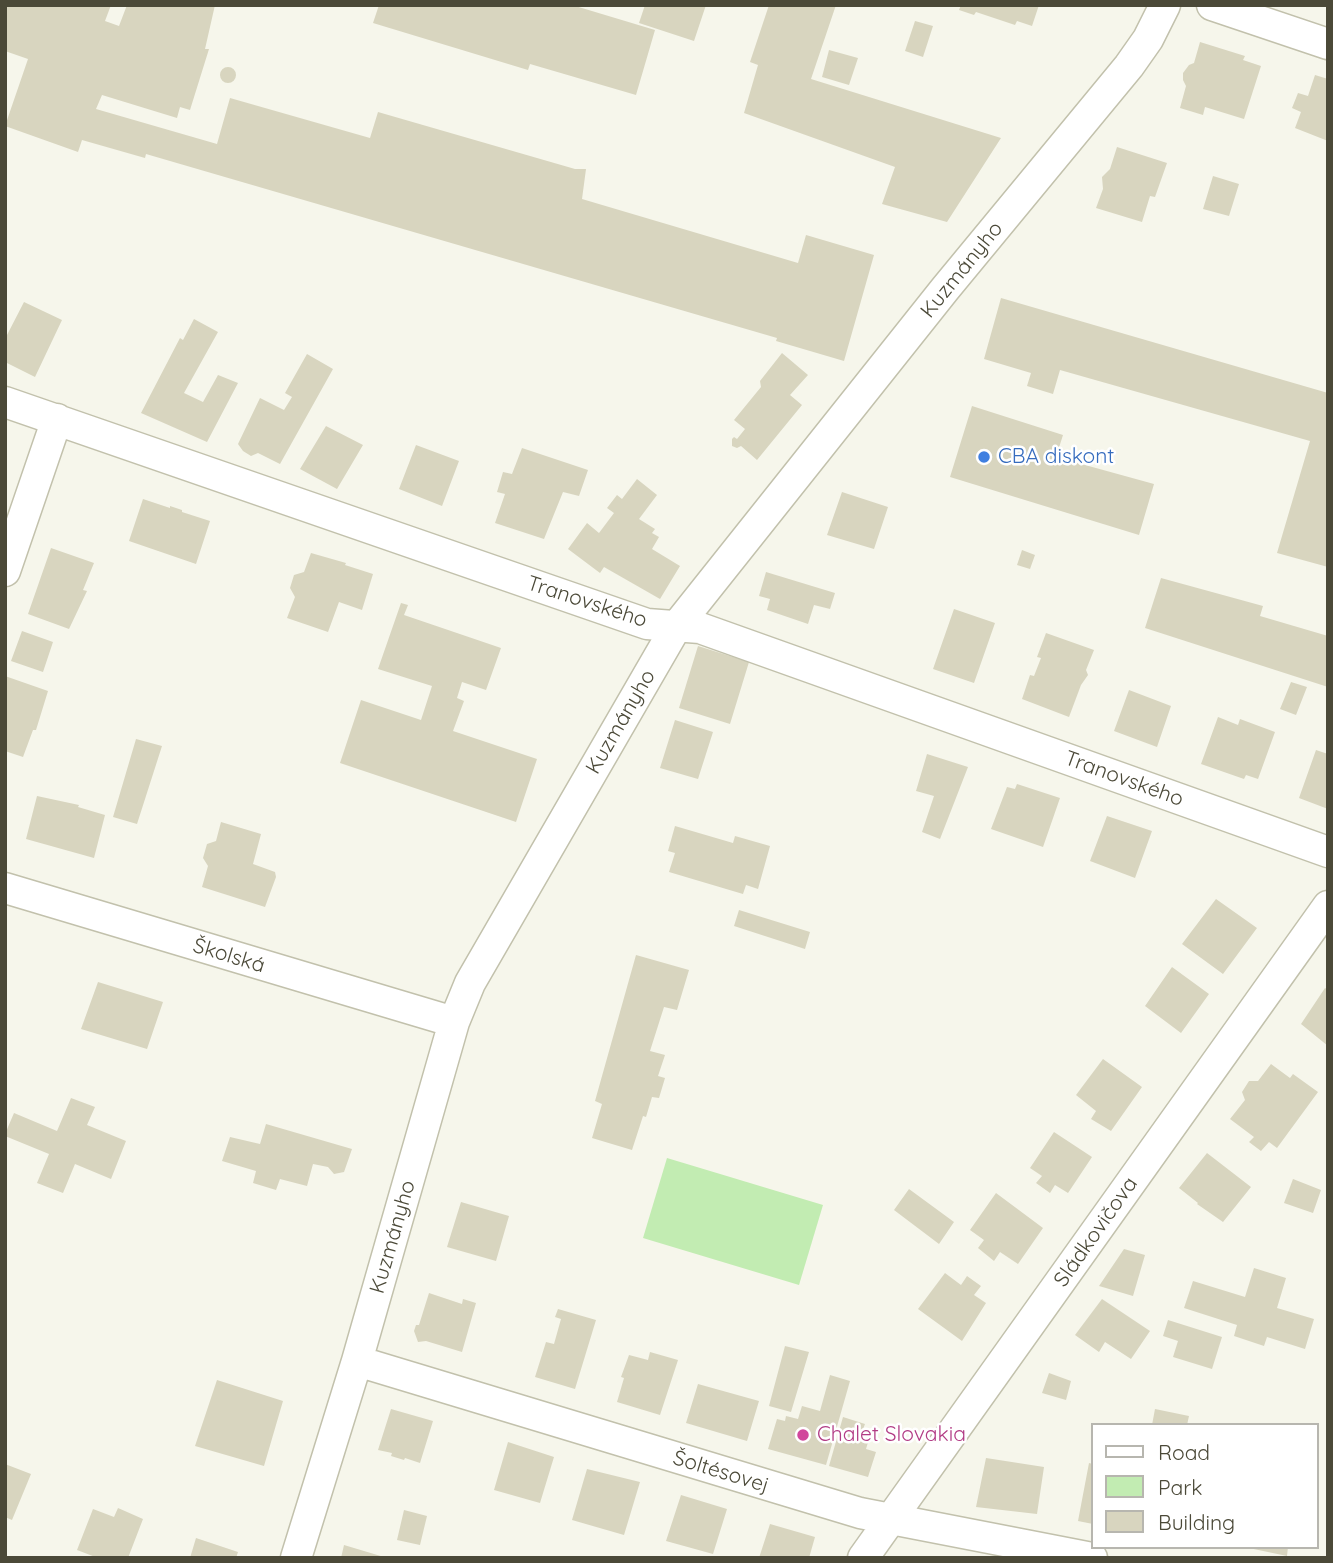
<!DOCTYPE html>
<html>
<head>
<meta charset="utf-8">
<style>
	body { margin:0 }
	#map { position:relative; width:1333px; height:1563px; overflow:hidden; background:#f6f6eb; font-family:Quicksand,sans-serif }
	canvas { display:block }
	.frame { position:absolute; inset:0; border:7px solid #4b4938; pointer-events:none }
	.legend { position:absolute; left:1091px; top:1423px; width:228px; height:126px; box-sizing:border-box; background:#fff; border:2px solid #b7b6af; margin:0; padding:9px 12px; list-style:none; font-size:21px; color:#4b4938 }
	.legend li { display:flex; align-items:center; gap:14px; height:35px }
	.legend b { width:35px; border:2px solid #b7b6af }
</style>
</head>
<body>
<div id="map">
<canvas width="1333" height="1563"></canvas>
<div class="frame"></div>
<ul class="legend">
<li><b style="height:9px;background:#fff"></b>Road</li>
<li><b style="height:19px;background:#c2ecb2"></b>Park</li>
<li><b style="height:19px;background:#d8d5bf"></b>Building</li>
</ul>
</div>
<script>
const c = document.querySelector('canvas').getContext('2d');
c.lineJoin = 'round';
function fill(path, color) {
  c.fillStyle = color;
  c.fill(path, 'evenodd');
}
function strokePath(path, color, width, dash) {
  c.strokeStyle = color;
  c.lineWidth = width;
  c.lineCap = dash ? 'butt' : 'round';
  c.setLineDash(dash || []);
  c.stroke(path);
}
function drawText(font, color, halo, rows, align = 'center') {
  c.font = font + ' Quicksand,sans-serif';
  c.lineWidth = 5;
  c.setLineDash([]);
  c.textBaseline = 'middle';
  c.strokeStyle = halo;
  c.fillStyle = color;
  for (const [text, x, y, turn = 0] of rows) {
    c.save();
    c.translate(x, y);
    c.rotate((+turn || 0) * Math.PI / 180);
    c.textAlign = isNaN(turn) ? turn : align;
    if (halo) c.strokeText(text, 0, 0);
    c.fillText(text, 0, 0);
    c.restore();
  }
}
const green = new Path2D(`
	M667 1158 823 1205 799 1285 643 1238Z`);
const building = new Path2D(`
	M5 5H111L105 21 119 26 127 5H215L205 49H209L190 110 180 107 177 118 102 95 96 109 217 144 230 98 370 138 378 112 575 169H586L582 199 798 263 806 235 874 255 844 361 776 341 777 338 146 154 145 158 82 140 78 152 5 126 28 59 5 51Z
	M379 5H572L655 30 636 95 530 64 528 70 373 23Z
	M645 5H706L694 41 639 23Z
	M769 5H836L811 79 1001 138 947 222 882 204 895 167 744 113 758 65 750 62Z
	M961 5H1039L1032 26 1017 21 1015 25 976 12 974 15 959 10Z
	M915 21 933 26 923 57 905 51Z
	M1200 42 1245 56 1243 60 1261 66 1244 119 1205 107 1203 115 1180 108 1186 86 1183 80V73L1189 65 1194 63Z
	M829 50 858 58 849 85 822 77Z
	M220 75a8 8 0 1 1 16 0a8 8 0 1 1-16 0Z
	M1315 75 1328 79V141L1295 128 1301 112 1292 108 1298 93 1308 96Z
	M1117 147 1167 163 1155 197 1150 196 1142 222 1096 208 1103 189 1102 177 1110 169Z
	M1213 176 1239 184 1229 216 1203 209Z
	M1001 298 1328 393V567L1277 553 1310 441 1060 370 1053 394 1027 386 1031 373 984 359Z
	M24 302 62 320 35 377 5 362 7 335Z
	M194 319 218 332 184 393 203 402 218 375 238 383 207 442 141 413 180 338 183 340Z
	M782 353 808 375 790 395 802 405 757 460 741 446 737 448 732 446V439L734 437 737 439 745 429 734 420 761 387 760 381Z
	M307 354 333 369 280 464 258 453 251 456 243 451 238 444 260 398 284 410 292 397 285 393Z
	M972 406 1063 435 1056 457 1154 484 1139 535 950 477Z
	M326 426 363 445 337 489 300 469Z
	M416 445 459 461 442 506 399 489Z
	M522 448 588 470 579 496 563 492 544 539 495 523 505 494 497 492 503 472 512 474Z
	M637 479 657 495 639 519 655 529 652 533 659 537 652 549 680 566 660 599 604 567 600 573 568 549 587 523 599 533 614 513 607 508 617 495 622 499Z
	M842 492 888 507 874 549 827 535Z
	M143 499 170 508V506L182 510V512L210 521 196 564 129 541Z
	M51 548 94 563 83 590 87 591 69 629 28 614Z
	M1022 550 1035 555 1030 569 1017 565Z
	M311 553 346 563 345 565 373 574 362 610 339 602 328 632 287 618 295 597 290 588 294 575 304 572Z
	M766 572 835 593 830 609 814 605 808 624 767 610 770 599 759 596Z
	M1161 578 1263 606 1260 616 1328 636V687L1145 628Z
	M401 603 408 605 404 615 501 648 486 690 462 682 457 698 464 701 453 731 537 759 516 822 340 763 361 700 421 720 432 686 378 669Z
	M954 609 995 623 974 683 933 669Z
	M22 631 53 642 43 672 11 661Z
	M1046 633 1094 650 1086 670 1088 675 1081 685 1069 717 1022 699 1030 675 1034 676 1041 658 1037 657Z
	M698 646 749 662 730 724 679 708Z
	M5 676 48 691 36 730H33L23 757 5 751Z
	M1291 682 1307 687 1296 715 1280 709Z
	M1129 690 1171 706 1157 747 1114 731Z
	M1218 717 1238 725 1240 719 1275 732 1258 779 1246 775 1244 779 1201 764Z
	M675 720 713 732 698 779 660 768Z
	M136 739 162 746 137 824 113 817Z
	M1316 750 1328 754V809L1299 798Z
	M927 754 968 767 940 839 922 832 934 796 916 791Z
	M1017 784 1060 798 1043 847 991 829 1007 787 1015 789Z
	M37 796 79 805 78 807 105 815 94 858 26 839Z
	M1107 816 1152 831 1135 878 1090 861Z
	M221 822 261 834 253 864 275 872 276 877 265 907 202 887 208 866 203 858 207 844 216 841Z
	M675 826 733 843 735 836 770 846 758 889 746 885 743 894 669 872 675 853 668 851Z
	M1216 899 1257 928 1223 974 1182 944Z
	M739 910 810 932 805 949 734 926Z
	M636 955 689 970 677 1010 664 1007 650 1051 665 1055 658 1076 665 1078 659 1098 652 1097 646 1117 643 1116 632 1150 592 1138 602 1104 595 1101Z
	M1172 967 1209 994 1181 1033 1145 1006Z
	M98 982 163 1002 147 1049 81 1029Z
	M1325 988 1328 990V1046L1301 1024Z
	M1103 1059 1142 1087 1111 1131 1091 1119 1096 1111 1076 1095Z
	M1271 1064 1290 1078 1293 1074 1318 1092 1277 1148 1269 1142 1261 1151 1249 1142 1254 1137 1230 1119 1245 1100 1242 1092 1249 1081H1258Z
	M71 1098 95 1107 87 1125 126 1141 111 1179 75 1164 63 1193 37 1183 49 1154 5 1136V1134L14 1113 57 1131Z
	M266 1124 352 1149 344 1172 334 1174 328 1167 313 1164 307 1186 280 1179 276 1190 253 1183 256 1171 222 1161 230 1137 260 1144Z
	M1054 1132 1092 1157 1068 1193 1055 1185 1050 1193 1036 1183 1042 1176 1030 1168Z
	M1207 1153 1251 1187 1223 1222 1197 1204 1198 1203 1179 1188Z
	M1293 1179 1321 1190 1313 1213 1284 1203Z
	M909 1189 954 1222 939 1244 894 1210Z
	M996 1193 1043 1228 1018 1264 1000 1252 994 1261 978 1248 984 1240 970 1230Z
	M461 1202 509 1216 496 1261 447 1247Z
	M1124 1249 1145 1255 1133 1296 1099 1286Z
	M1254 1268 1286 1278 1277 1308 1314 1319 1305 1349 1267 1337 1264 1346 1234 1336 1237 1325 1184 1308 1193 1281 1245 1297Z
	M945 1273 961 1285 967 1276 981 1286 974 1295 986 1303 962 1341 918 1309Z
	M429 1293 462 1304 463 1299 476 1303 462 1352 426 1341 418 1342 414 1331 416 1325H419Z
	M1102 1299 1150 1331 1131 1359 1105 1342 1099 1352 1075 1335Z
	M558 1309 596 1320 575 1389 535 1377 546 1342 554 1344 561 1319 555 1317Z
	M1168 1320 1222 1337 1212 1369 1173 1357 1178 1341 1163 1336Z
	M785 1346 809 1352 791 1412 769 1406Z
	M650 1352 678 1360 660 1415 617 1402 624 1378 621 1377 629 1355 648 1360Z
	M1049 1373 1071 1381 1066 1400 1042 1393Z
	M830 1375 850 1381 826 1465 768 1449 777 1419 785 1421 786 1416 798 1419 802 1406 820 1411Z
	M217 1380 283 1401 264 1466 195 1446Z
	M698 1384 759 1401 747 1441 686 1423Z
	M391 1409 433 1421 420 1463 405 1458 404 1460 391 1456 392 1453 378 1450Z
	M1155 1409 1189 1416 1187 1425H1152Z
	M843 1417 865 1424 860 1437 869 1439 866 1449 876 1452 868 1477 829 1466Z
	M508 1442 554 1457 540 1503 494 1490Z
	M986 1458 1044 1467 1037 1514 976 1507Z
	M1089 1463 1093 1464V1524L1078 1521Z
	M5 1464 31 1474 12 1520 5 1517Z
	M587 1469 640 1482 624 1535 572 1520Z
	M681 1495 727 1509 713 1554 666 1541Z
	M118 1508 143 1519 128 1558H98L77 1550 93 1509 114 1517Z
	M404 1510 427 1516 420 1545 397 1540Z
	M770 1524 815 1537 809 1558H759Z
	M196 1538 238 1552 236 1558H190Z
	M344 1545 384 1557V1558H341Z
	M1244 1547H1288L1287 1556Z`);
const street = new Path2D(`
	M1212 5 1328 44
	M5 402 647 624 700 628 1328 852
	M5 571 57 419
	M5 888 454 1022
	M357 1361 860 1513 1092 1558
	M296 1558 357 1361 454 1022 470 983 676 627 945 289 1129 66 1148 39 1165 5
	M863 1558 1328 906`);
const markers = [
	[984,457,7,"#3f7fe0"],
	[803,1435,7,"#d1479c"]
];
const streetNames = [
	["Kuzmányho",962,270,-51],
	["Tranovského",587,602,18],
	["Kuzmányho",621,722,-60],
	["Tranovského",1124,779,20],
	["Školská",229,956,17],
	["Sládkovičova",1096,1232,-55],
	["Kuzmányho",393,1237,-74],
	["Šoltésovej",721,1472,17]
];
const shopNames = [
	["CBA diskont",998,457]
];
const hotelNames = [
	["Chalet Slovakia",817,1435]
];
fill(green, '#c2ecb2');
fill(building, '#d8d5bf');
strokePath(street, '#c2c1ac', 33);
strokePath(street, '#fff', 30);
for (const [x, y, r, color] of markers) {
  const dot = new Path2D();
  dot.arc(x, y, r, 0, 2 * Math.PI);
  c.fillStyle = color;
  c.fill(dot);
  strokePath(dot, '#fff', 2.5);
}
drawText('21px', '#4b4938', '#fff', streetNames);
drawText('21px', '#366cbe', '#fff', shopNames, 'left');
drawText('21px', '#b23c85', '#fff', hotelNames, 'left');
</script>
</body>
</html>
